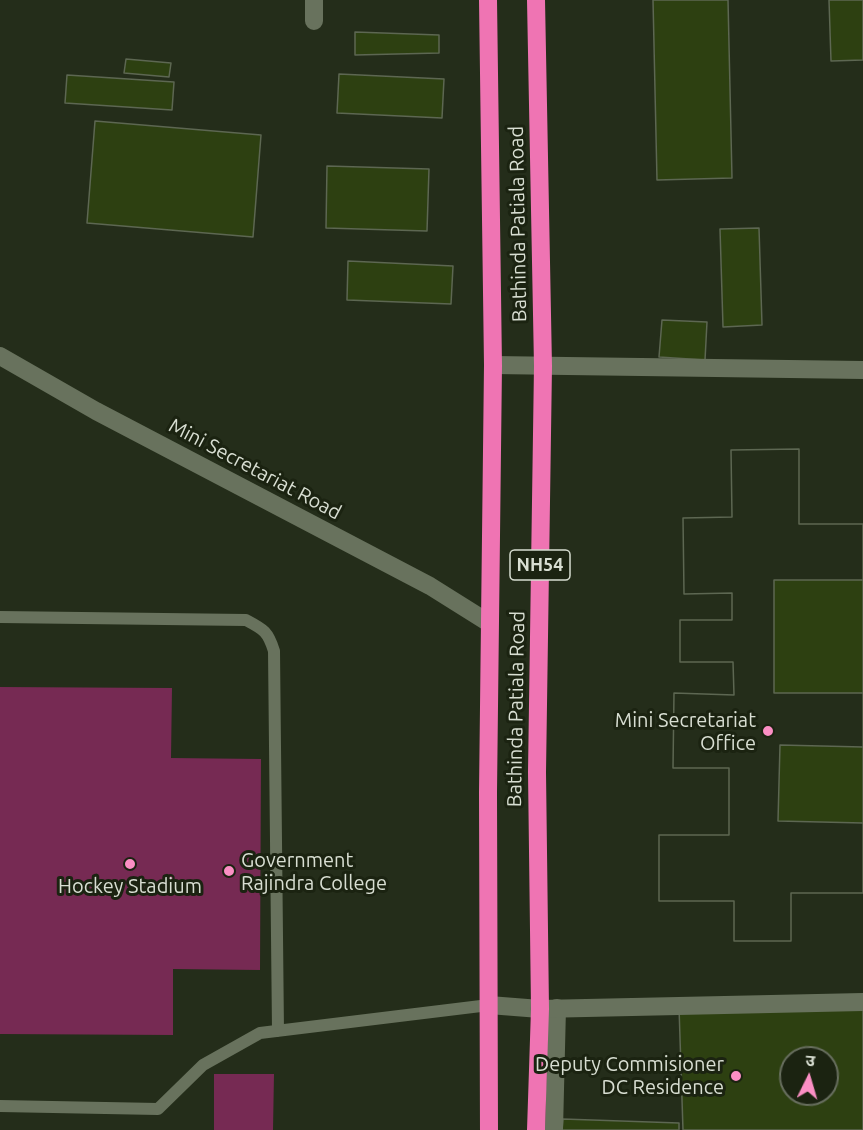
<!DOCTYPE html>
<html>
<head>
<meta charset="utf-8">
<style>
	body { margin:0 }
	#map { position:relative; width:863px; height:1130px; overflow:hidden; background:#242d1a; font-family:Ubuntu,"Noto Sans Devanagari",sans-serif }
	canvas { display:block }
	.north { position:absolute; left:779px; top:1046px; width:60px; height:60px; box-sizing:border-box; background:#1b2311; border:2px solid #676e5e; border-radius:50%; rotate:5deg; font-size:16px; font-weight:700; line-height:24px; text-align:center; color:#d8ded2 }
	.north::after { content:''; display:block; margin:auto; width:21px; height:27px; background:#fb8fc4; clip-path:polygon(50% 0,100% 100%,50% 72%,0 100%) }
</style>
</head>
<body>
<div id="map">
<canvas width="863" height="1130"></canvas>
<div class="north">उ</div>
</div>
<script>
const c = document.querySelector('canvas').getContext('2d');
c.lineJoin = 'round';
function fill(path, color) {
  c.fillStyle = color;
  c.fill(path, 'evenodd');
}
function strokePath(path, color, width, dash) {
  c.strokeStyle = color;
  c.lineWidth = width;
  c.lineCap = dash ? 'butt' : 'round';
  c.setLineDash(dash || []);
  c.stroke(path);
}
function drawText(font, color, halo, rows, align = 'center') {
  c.font = font + ' Ubuntu,sans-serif';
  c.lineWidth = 6;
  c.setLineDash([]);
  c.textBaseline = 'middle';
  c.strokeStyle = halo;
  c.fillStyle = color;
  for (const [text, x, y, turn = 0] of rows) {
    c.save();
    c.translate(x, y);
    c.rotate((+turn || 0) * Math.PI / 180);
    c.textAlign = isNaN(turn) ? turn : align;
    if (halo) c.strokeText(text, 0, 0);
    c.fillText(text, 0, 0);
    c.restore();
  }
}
const green = new Path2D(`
	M0 687 172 688 171 758 261 759 260 970 173 969V1035L0 1034Z
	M214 1074H274L273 1130H214Z`);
const building = new Path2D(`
	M653 0H728L732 178 657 180Z
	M829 0H863V60L831 61Z
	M355 32 439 35V53L355 55Z
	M126 59 171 63 169 77 124 73Z
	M339 74 444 79 442 118 337 113Z
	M67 75 174 82 172 110 65 103Z
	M95 121 261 135 253 237 87 223Z
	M327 166 429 169 427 231 326 228Z
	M759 228 762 325 723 327 720 229Z
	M348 261 453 266 451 304 347 300Z
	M662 320 707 322 705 360 659 357Z
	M799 449V524H863V580H774V693H863V747L780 745 778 821 863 823V893H791V941H734V901H659V835H729V768H673L674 693 734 695 733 662H680V620H732V593L684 594 683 518 732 517 731 450Z
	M799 449V524H863V893H791V941H734V901H659V835H729V768H673L674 693 734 695 733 662H680V620H732V593L684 594 683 518 732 517 731 450Z
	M863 1002V1130H683L679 1007ZM791 1058H827V1094H791Z
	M563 1119 679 1123V1130H562Z`);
const lane = new Path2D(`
	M0 617 246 620C263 629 268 631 274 651L278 1031
	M0 1106 158 1109 203 1065 260 1033 489 1005`);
const street = new Path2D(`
	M314 0V21
	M0 356 96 411 430 586 489 623
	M554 1130 557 1008`);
const secondary = new Path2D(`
	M493 365 863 370
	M489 1005 540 1009 863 1002`);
const highway = new Path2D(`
	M488 0 493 365 488 792 489 1130
	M536 0 543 366 537 772 540 1009 536 1130`);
const markers = [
	[768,731,6,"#fb8fc4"],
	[130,864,6,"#fb8fc4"],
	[229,871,6,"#fb8fc4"],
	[736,1076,6,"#fb8fc4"]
];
const shields = [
	[540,565,60]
];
const shieldNames = [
	["NH54",540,565]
];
const streetNames = [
	["Bathinda Patiala Road",518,224,-91],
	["Mini Secretariat Road",255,469,28],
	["Bathinda Patiala Road",516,709,-89]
];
const poiNames = [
	["Mini Secretariat",756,720],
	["Office",756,743],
	["Government",241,860,"left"],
	["Rajindra College",241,883,"left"],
	["Hockey Stadium",130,886,"center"],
	["Deputy Commisioner",724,1064],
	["DC Residence",724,1087]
];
fill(green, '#762a53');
fill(building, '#2d4011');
strokePath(building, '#5d6752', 1.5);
strokePath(lane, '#68725d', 12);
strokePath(street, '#68725d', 18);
strokePath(secondary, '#68725d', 18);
strokePath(highway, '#ef74b3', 18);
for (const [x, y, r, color] of markers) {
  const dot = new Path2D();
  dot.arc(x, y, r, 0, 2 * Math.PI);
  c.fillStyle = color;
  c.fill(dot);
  strokePath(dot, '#1b2311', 2);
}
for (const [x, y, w] of shields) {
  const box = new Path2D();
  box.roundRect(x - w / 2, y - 15, w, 30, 4.5);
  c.fillStyle = '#1b2311';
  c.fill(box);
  strokePath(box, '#d8ded2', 1.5);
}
drawText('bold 18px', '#d8ded2', null, shieldNames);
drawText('20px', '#d8ded2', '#1b2311', streetNames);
drawText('20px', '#d8ded2', '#1b2311', poiNames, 'right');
</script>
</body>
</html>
